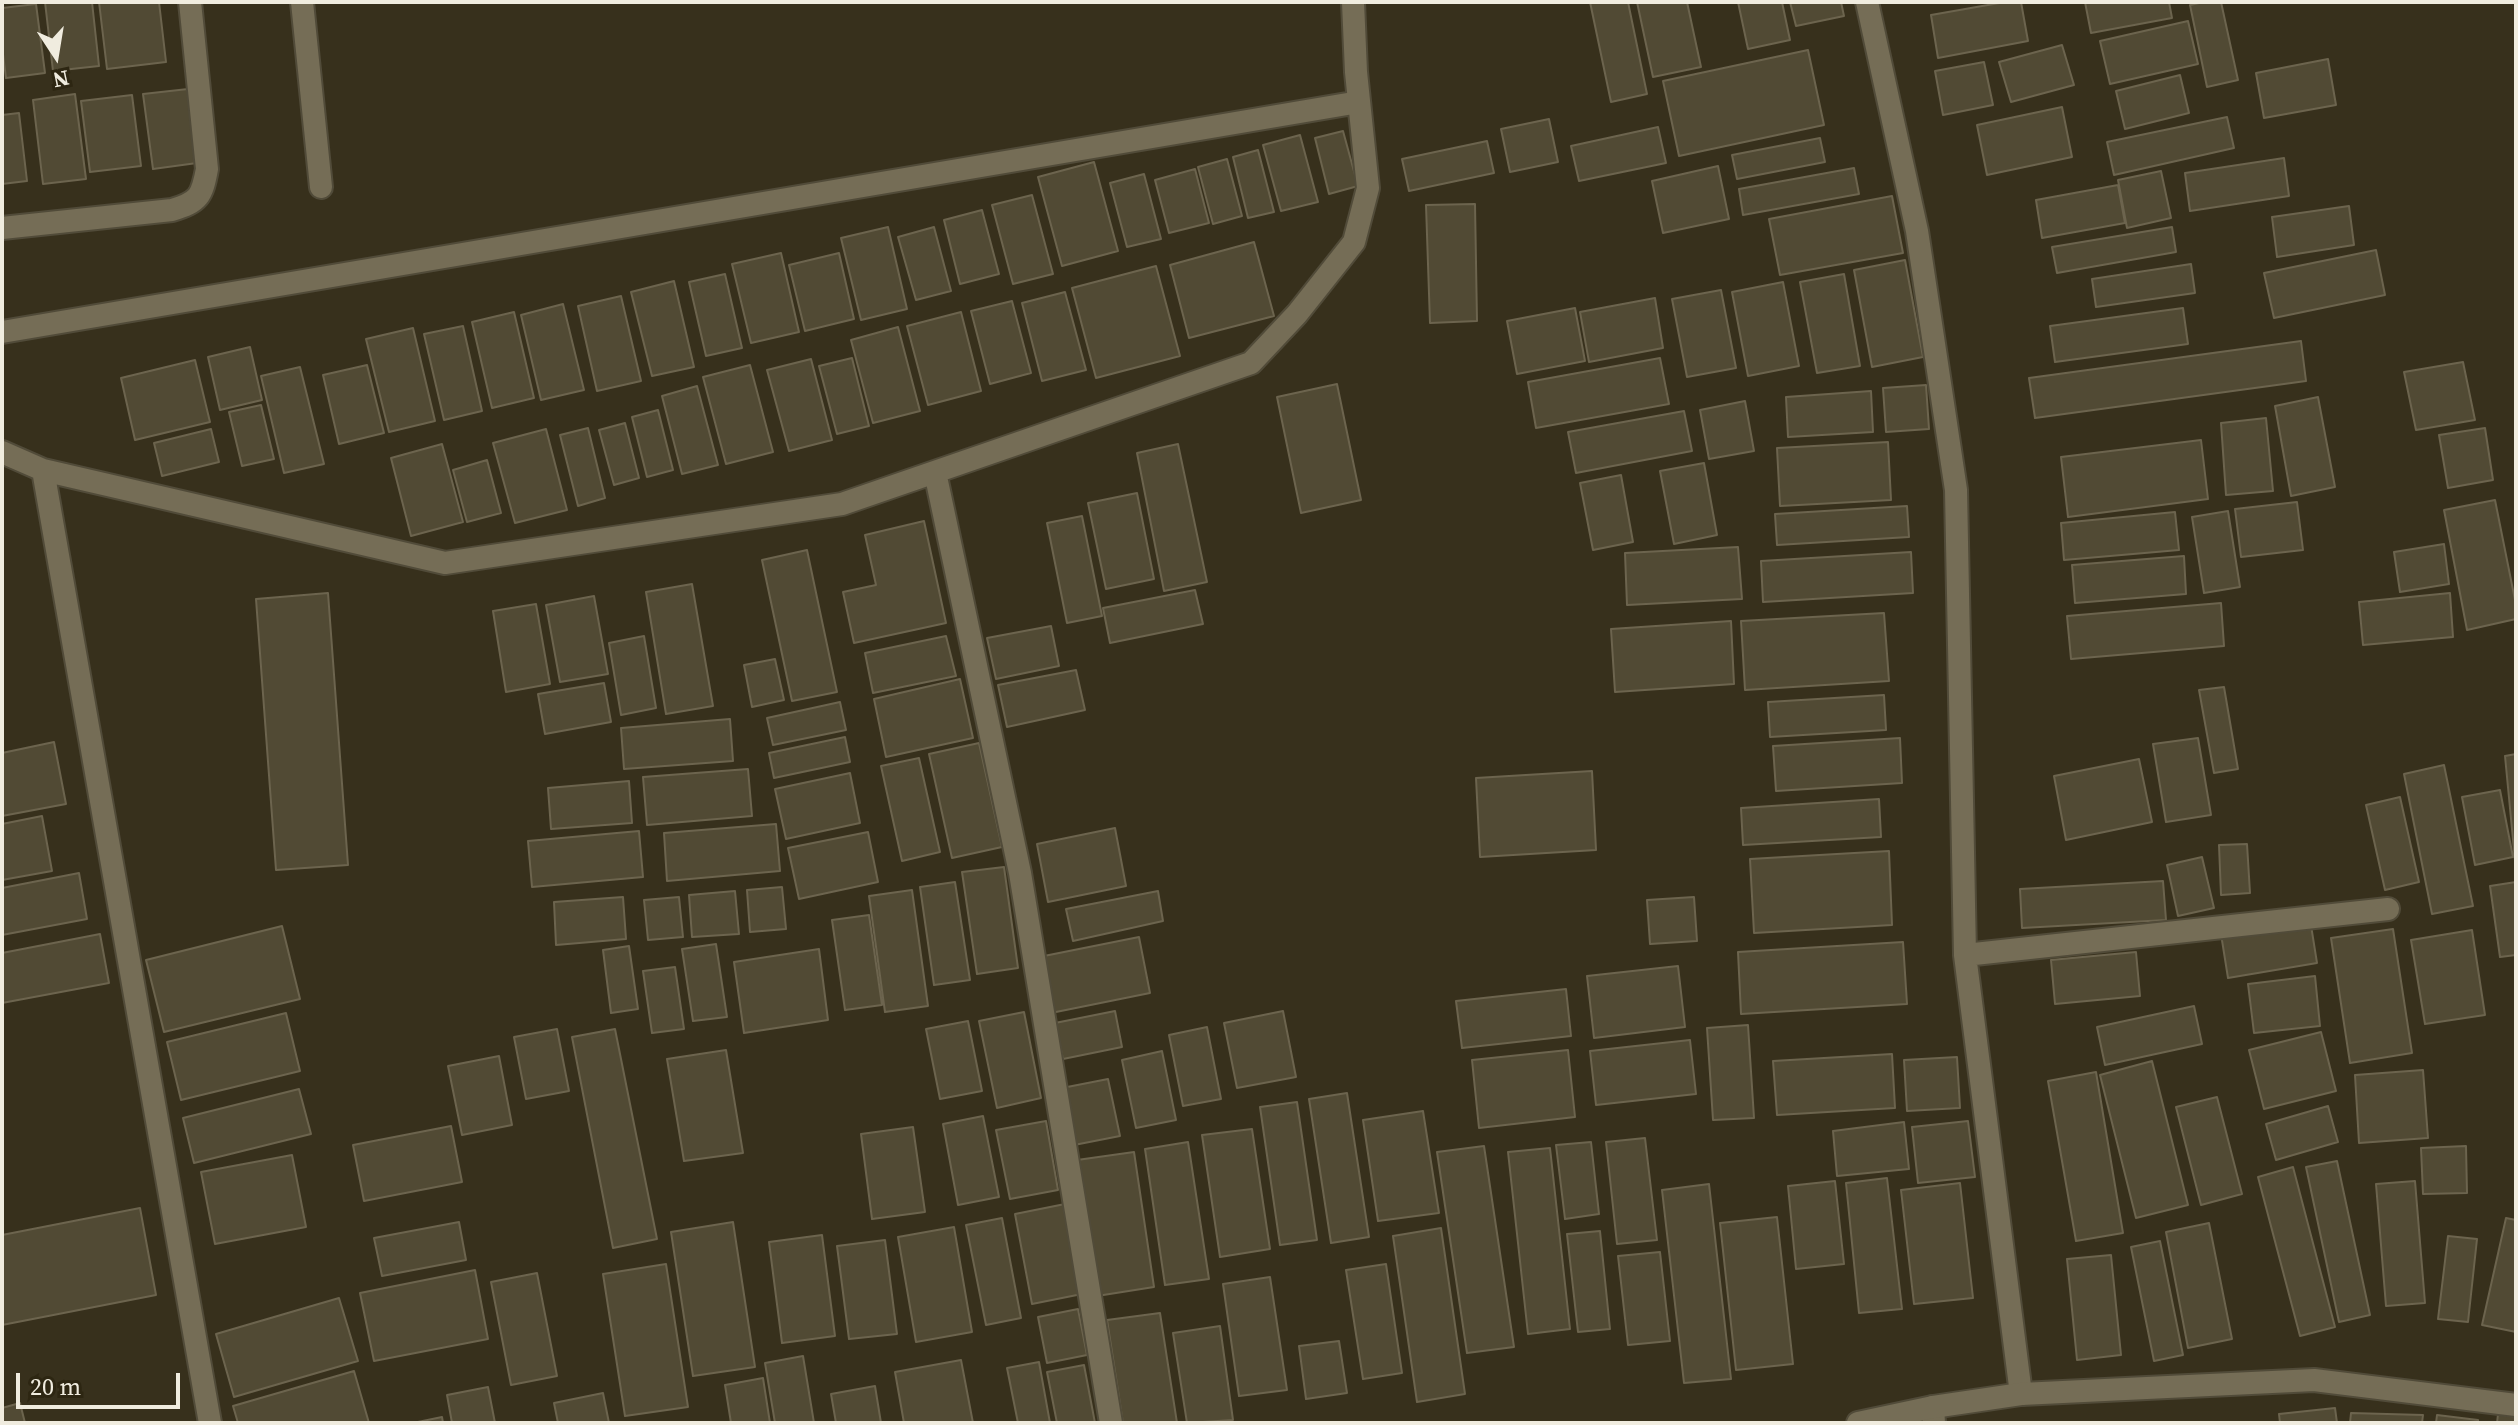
<!DOCTYPE html>
<html>
<head>
<meta charset="utf-8">
<style>
	body { margin:0 }
	#map { position:relative; width:2518px; height:1425px; overflow:hidden; background:#37301c; font-family:"Source Serif 4",serif }
	canvas { display:block }
	.frame { position:absolute; inset:0; border:4px solid #f0ecdf; pointer-events:none }
	.north { position:absolute; left:16px; top:16px; width:80px; height:80px; -webkit-text-stroke:6px #2d2612; paint-order:stroke; rotate:168deg; font-size:22px; font-weight:700; line-height:32px; text-align:center; color:#f0ecdf }
	.north::after { content:''; display:block; margin:auto; width:28px; height:36px; background:#f0ecdf; clip-path:polygon(50% 0,100% 100%,50% 72%,0 100%) }
	.scale { position:absolute; left:16px; top:1373px; width:164px; height:36px; box-sizing:border-box; border:4px solid #f0ecdf; border-top:0; padding-left:10px; font-size:24px; line-height:28px; white-space:nowrap; color:#f0ecdf; -webkit-text-stroke:6px #2d2612; paint-order:stroke }
</style>
</head>
<body>
<div id="map">
<canvas width="2518" height="1425"></canvas>
<div class="frame"></div>
<div class="north">N</div>
<div class="scale">20 m</div>
</div>
<script>
const c = document.querySelector('canvas').getContext('2d');
c.lineJoin = 'round';
function fill(path, color) {
  c.fillStyle = color;
  c.fill(path, 'evenodd');
}
function strokePath(path, color, width, dash) {
  c.strokeStyle = color;
  c.lineWidth = width;
  c.lineCap = dash ? 'butt' : 'round';
  c.setLineDash(dash || []);
  c.stroke(path);
}
const building = new Path2D(`
	M45 2H92L99 66 53 71Z
	M99 2H159L166 62 107 69Z
	M1590 2H1628L1647 94 1611 102Z
	M1637 2H1687L1701 67 1653 77Z
	M1738 2H1782L1790 40 1748 49Z
	M1790 2H1841L1844 16 1796 26Z
	M2005 2H2021L2028 41 1938 58 1931 15Z
	M2085 2H2169L2172 18 2091 33Z
	M2204 2H2221L2238 80 2207 87 2190 5Z
	M36 4 45 73 6 78 2 46V8Z
	M2188 21 2198 64 2110 84 2100 41Z
	M2062 45 2074 85 2011 102 1999 62Z
	M1808 50 1824 125 1679 156 1663 81Z
	M2328 59 2336 105 2264 118 2256 73Z
	M1984 62 1993 105 1943 115 1935 71Z
	M2180 75 2189 113 2125 129 2116 91Z
	M188 89 197 163 153 169 143 94Z
	M75 94 86 179 43 184 33 100Z
	M132 95 141 166 90 172 81 101Z
	M2062 107 2072 157 1987 175 1977 125Z
	M19 113 27 181 2 184V115Z
	M2227 117 2234 148 2114 175 2107 142Z
	M1549 119 1558 162 1510 172 1501 129Z
	M1658 127 1666 163 1579 181 1571 146Z
	M1343 131 1358 186 1329 194 1315 138Z
	M1300 135 1318 202 1281 211 1263 145Z
	M1820 138 1825 162 1737 179 1732 155Z
	M1487 141 1494 173 1409 191 1402 159Z
	M1258 150 1274 212 1248 218 1233 157Z
	M2284 158 2289 196 2190 211 2185 173Z
	M1227 159 1242 216 1213 224 1198 167Z
	M1094 162 1118 251 1062 266 1038 177Z
	M1718 166 1729 219 1663 233 1652 181Z
	M1854 168 1859 194 1743 215 1739 189Z
	M1195 169 1209 223 1169 233 1155 180Z
	M2161 171 2171 218 2127 228 2118 180Z
	M1144 174 1161 239 1127 247 1110 183Z
	M2118 185 2125 223 2042 238 2036 200Z
	M1032 195 1053 274 1013 284 992 205Z
	M1892 196 1903 253 1780 275 1769 219Z
	M1475 204 1477 321 1430 323 1426 205Z
	M2349 206 2354 245 2277 257 2272 217Z
	M982 210 999 274 960 284 944 220Z
	M888 227 907 309 861 320 841 238Z
	M934 227 951 291 916 300 898 237Z
	M2172 227 2176 252 2057 273 2052 247Z
	M1254 242 1274 316 1189 338 1170 265Z
	M2376 250 2385 295 2274 318 2264 273Z
	M781 253 799 332 751 343 732 264Z
	M839 253 854 319 805 331 789 265Z
	M1905 260 1923 357 1872 367 1854 270Z
	M2191 264 2195 293 2096 307 2092 279Z
	M1156 266 1180 356 1096 378 1072 288Z
	M725 274 742 348 706 356 689 282Z
	M1844 274 1860 366 1817 373 1800 282Z
	M674 281 694 367 652 376 631 292Z
	M1783 282 1799 366 1748 376 1732 292Z
	M1721 290 1736 368 1687 377 1672 299Z
	M1065 292 1086 370 1042 381 1022 303Z
	M621 296 641 381 597 391 578 306Z
	M1655 298 1663 348 1589 362 1580 312Z
	M1012 301 1031 373 990 384 971 311Z
	M563 304 584 390 541 400 521 315Z
	M1575 308 1585 361 1517 374 1507 321Z
	M2183 308 2188 344 2055 362 2050 326Z
	M514 312 534 398 492 408 472 322Z
	M961 312 981 391 928 405 907 326Z
	M463 326 482 411 444 420 424 334Z
	M898 327 920 411 873 423 851 340Z
	M413 328 435 421 389 432 366 339Z
	M2301 341 2306 381 2035 418 2029 378Z
	M250 347 262 400 220 410 208 357Z
	M852 358 869 426 837 434 819 366Z
	M1660 358 1669 404 1536 428 1528 382Z
	M811 359 832 440 789 451 767 370Z
	M195 360 210 422 135 440 121 378Z
	M2463 362 2475 420 2416 430 2404 372Z
	M367 365 384 433 339 444 323 375Z
	M750 365 773 452 726 464 703 377Z
	M300 367 324 464 284 473 261 376Z
	M1337 384 1361 500 1301 513 1277 397Z
	M1926 385 1929 429 1886 432 1883 388Z
	M697 386 718 465 682 474 662 396Z
	M1871 391 1873 432 1788 437 1786 397Z
	M2318 397 2335 487 2291 496 2275 406Z
	M1745 401 1754 451 1709 459 1700 410Z
	M261 405 274 459 242 466 229 412Z
	M658 410 673 470 647 477 632 417Z
	M1684 411 1692 451 1576 473 1568 432Z
	M2266 418 2273 491 2226 495 2221 423Z
	M625 423 639 478 614 485 599 430Z
	M588 428 605 498 578 506 560 435Z
	M2485 428 2493 480 2448 488 2439 435Z
	M211 429 219 462 162 476 154 443Z
	M546 429 567 510 515 523 493 443Z
	M2201 440 2208 499 2068 517 2061 457Z
	M1888 442 1891 500 1780 506 1777 448Z
	M442 444 463 522 411 536 391 458Z
	M1178 444 1207 582 1164 591 1137 453Z
	M487 460 501 513 467 522 453 470Z
	M1704 463 1717 535 1674 544 1660 471Z
	M1621 475 1633 542 1593 550 1580 483Z
	M1137 493 1154 579 1106 589 1088 503Z
	M2495 500 2516 605V619L2467 630 2444 510Z
	M2297 502 2303 550 2241 557 2235 509Z
	M1907 506 1909 537 1777 545 1775 514Z
	M2228 511 2240 587 2204 593 2192 517Z
	M2175 512 2179 550 2064 560 2061 523Z
	M1082 516 1102 616 1067 623 1047 523Z
	M924 521 946 623 854 643 843 592 876 585 865 535Z
	M2444 544 2449 584 2400 592 2394 552Z
	M1738 547 1742 599 1627 605 1625 553Z
	M807 550 837 692 792 701 762 560Z
	M1911 552 1913 593 1763 602 1761 561Z
	M2184 556 2186 594 2075 603 2072 565Z
	M692 584 713 706 666 714 646 592Z
	M1195 590 1203 624 1110 643 1103 608Z
	M328 593 348 865 276 870 256 599Z
	M2450 593 2453 637 2363 645 2359 602Z
	M594 596 608 674 560 682 546 605Z
	M2221 603 2224 646 2071 659 2067 616Z
	M536 604 550 684 506 692 493 611Z
	M1884 613 1889 681 1745 690 1741 621Z
	M1731 621 1734 684 1615 692 1611 629Z
	M1051 626 1059 666 996 679 987 638Z
	M644 636 656 708 621 715 609 643Z
	M946 636 956 676 873 693 865 653Z
	M775 659 784 700 752 707 744 665Z
	M1076 670 1085 710 1007 727 998 685Z
	M960 679 973 738 886 757 874 699Z
	M604 683 611 722 545 734 538 694Z
	M2224 687 2238 769 2214 773 2199 690Z
	M1884 695 1886 730 1770 737 1768 702Z
	M840 702 846 730 773 745 767 718Z
	M730 719 733 761 624 769 621 728Z
	M845 737 850 762 774 778 769 753Z
	M1900 738 1902 783 1776 791 1773 746Z
	M2198 738 2211 815 2166 822 2153 744Z
	M54 742 66 804 2 816V753Z
	M979 743 1002 847 952 858 929 754Z
	M2516 754V871L2505 756Z
	M919 758 940 852 902 861 881 766Z
	M2139 759 2152 822 2066 840 2054 776Z
	M2444 765 2473 906 2432 914 2404 774Z
	M748 769 752 816 647 825 643 777Z
	M1592 771 1596 850 1480 857 1476 778Z
	M850 773 860 823 786 839 775 789Z
	M629 781 632 823 551 829 548 788Z
	M2500 790 2513 857 2475 865 2462 797Z
	M2400 797 2419 882 2385 890 2366 805Z
	M1879 799 1881 837 1743 845 1741 808Z
	M42 816 52 871 2 880V824Z
	M776 824 780 871 667 881 664 833Z
	M1115 828 1126 886 1048 902 1037 844Z
	M639 831 643 877 532 887 528 841Z
	M868 832 878 882 799 899 788 848Z
	M2247 844 2250 893 2221 895 2219 845Z
	M1889 851 1892 925 1754 933 1750 859Z
	M2202 857 2214 908 2178 916 2167 865Z
	M1004 867 1018 968 977 974 962 872Z
	M79 873 87 919 2 935V888Z
	M2163 881 2166 920 2022 928 2020 889Z
	M955 882 970 980 934 985 920 887Z
	M2516 882V955L2500 957 2490 886Z
	M782 887 786 929 750 932 747 890Z
	M912 890 928 1006 885 1012 869 896Z
	M735 891 739 934 692 937 689 895Z
	M1158 891 1163 921 1073 941 1066 909Z
	M623 897 626 939 556 945 554 902Z
	M679 897 683 937 648 940 644 900Z
	M1694 897 1697 941 1650 944 1647 900Z
	M869 915 882 1005 845 1010 832 920Z
	M2310 919 2317 963 2228 978 2221 934Z
	M282 926 300 999 164 1032 146 960Z
	M2393 929 2412 1053 2350 1063 2331 938Z
	M2472 930 2485 1015 2425 1024 2411 940Z
	M100 934 109 983 2 1003V953Z
	M1139 937 1150 993 1051 1013 1039 957Z
	M1903 942 1907 1004 1741 1014 1738 952Z
	M716 944 727 1017 693 1021 682 949Z
	M629 946 638 1009 611 1013 603 950Z
	M819 949 828 1020 744 1033 734 962Z
	M2136 952 2140 996 2055 1004 2051 960Z
	M1678 966 1685 1027 1594 1038 1587 976Z
	M675 967 684 1029 652 1033 643 971Z
	M2315 976 2320 1026 2254 1033 2248 984Z
	M1566 989 1571 1036 1462 1048 1456 1001Z
	M2194 1006 2202 1044 2105 1065 2097 1027Z
	M1115 1011 1122 1047 1063 1059 1055 1023Z
	M1283 1011 1296 1077 1237 1088 1224 1023Z
	M1024 1012 1041 1098 997 1108 979 1021Z
	M286 1013 300 1071 181 1100 167 1042Z
	M968 1021 982 1091 940 1099 926 1029Z
	M1748 1025 1754 1118 1713 1120 1707 1028Z
	M1207 1027 1221 1099 1183 1106 1169 1035Z
	M557 1029 569 1091 526 1099 514 1037Z
	M615 1029 657 1239 613 1248 572 1037Z
	M2321 1032 2336 1091 2264 1109 2249 1050Z
	M1690 1040 1696 1094 1596 1105 1590 1051Z
	M726 1050 743 1153 684 1161 667 1059Z
	M1568 1050 1575 1117 1479 1128 1472 1060Z
	M1162 1051 1176 1120 1136 1128 1122 1060Z
	M1892 1054 1895 1108 1777 1115 1773 1061Z
	M499 1056 512 1125 462 1135 448 1066Z
	M1957 1057 1960 1108 1907 1111 1904 1060Z
	M2152 1061 2188 1205 2136 1218 2100 1075Z
	M2423 1070 2428 1138 2359 1143 2355 1075Z
	M2096 1072 2123 1233 2076 1241 2048 1081Z
	M1108 1079 1120 1136 1069 1146 1057 1089Z
	M299 1089 311 1134 194 1163 183 1118Z
	M1347 1093 1369 1237 1331 1243 1309 1099Z
	M2217 1097 2242 1194 2201 1205 2176 1107Z
	M1297 1102 1317 1240 1280 1245 1260 1107Z
	M2328 1106 2338 1142 2276 1160 2266 1124Z
	M1423 1111 1439 1213 1378 1221 1363 1120Z
	M983 1116 999 1197 958 1205 943 1124Z
	M1046 1121 1058 1190 1010 1199 996 1130Z
	M1968 1121 1975 1177 1918 1183 1912 1127Z
	M1904 1122 1909 1169 1837 1176 1833 1131Z
	M451 1126 462 1182 364 1201 353 1145Z
	M913 1127 925 1212 872 1219 861 1134Z
	M1252 1129 1270 1249 1220 1257 1202 1135Z
	M1645 1138 1657 1240 1617 1244 1606 1142Z
	M1188 1142 1209 1279 1165 1285 1145 1149Z
	M1591 1142 1599 1214 1565 1219 1556 1145Z
	M1484 1146 1514 1347 1467 1353 1437 1152Z
	M2466 1146 2467 1193 2423 1194 2421 1148Z
	M1550 1148 1570 1329 1528 1334 1508 1152Z
	M1134 1152 1154 1287 1097 1296 1077 1160Z
	M292 1155 306 1227 215 1244 201 1172Z
	M2337 1161 2370 1315 2339 1322 2306 1167Z
	M2293 1167 2335 1327 2300 1336 2258 1177Z
	M1887 1178 1902 1309 1859 1313 1846 1183Z
	M1835 1181 1844 1264 1796 1269 1788 1186Z
	M2415 1181 2425 1303 2386 1306 2376 1184Z
	M1960 1183 1973 1298 1914 1304 1901 1190Z
	M1709 1184 1731 1379 1684 1383 1662 1190Z
	M1065 1204 1082 1294 1032 1304 1015 1214Z
	M140 1208 156 1295 2 1325V1235Z
	M1777 1217 1793 1364 1736 1370 1720 1223Z
	M1002 1218 1021 1318 986 1325 966 1225Z
	M2506 1218 2516 1220V1332L2482 1325Z
	M459 1222 466 1260 382 1276 374 1238Z
	M733 1222 755 1367 693 1376 671 1232Z
	M2209 1223 2232 1339 2188 1348 2166 1232Z
	M954 1227 972 1332 916 1342 898 1237Z
	M1441 1228 1465 1394 1417 1402 1393 1236Z
	M1600 1231 1610 1329 1578 1332 1567 1234Z
	M822 1235 835 1336 782 1343 769 1242Z
	M2448 1236 2477 1239 2468 1322 2438 1319Z
	M885 1240 897 1334 849 1339 837 1246Z
	M2160 1241 2183 1355 2154 1361 2131 1247Z
	M1660 1252 1670 1341 1628 1345 1618 1256Z
	M2111 1255 2121 1355 2077 1360 2067 1259Z
	M666 1264 688 1407 625 1416 603 1274Z
	M1386 1264 1402 1373 1363 1379 1346 1270Z
	M475 1270 488 1339 374 1361 360 1293Z
	M537 1273 557 1376 511 1385 491 1282Z
	M1270 1277 1287 1390 1239 1396 1223 1284Z
	M339 1298 358 1361 234 1397 216 1334Z
	M1078 1309 1087 1355 1047 1363 1038 1317Z
	M1160 1313 1177 1423H1123L1107 1320Z
	M1220 1326 1233 1420 1187 1423 1173 1333Z
	M1339 1341 1347 1393 1306 1399 1299 1346Z
	M803 1356 814 1423H775L765 1363Z
	M961 1360 973 1423H904L895 1372Z
	M1039 1362 1050 1423H1018L1007 1368Z
	M1084 1365 1095 1423H1057L1047 1372Z
	M354 1371 369 1423H238L233 1406Z
	M763 1378 770 1423H731L725 1385Z
	M875 1386 881 1423H836L831 1394Z
	M488 1387 495 1423H452L447 1395Z
	M603 1393 609 1423H558L554 1403Z
	M20 1403 25 1423H2V1408Z
	M2335 1408 2337 1423H2280L2279 1414Z
	M2351 1413 2423 1415 2422 1423H2350Z
	M2498 1414 2516 1417V1423H2497Z
	M2437 1415 2478 1420V1423H2436Z
	M442 1417 443 1423H413Z`);
const minor = new Path2D(`
	M302 2 321 187
	M1867 2 1917 231 1956 490 1965 955 2021 1394
	M2 228 172 210C199 202 202 196 207 169L190 2
	M2 332 1359 102
	M2 452 43 470 445 563 842 504 1251 363 1297 314 1354 242 1368 188 1356 72 1353 2
	M43 470 210 1423
	M935 472 1020 873 1111 1423
	M1965 955 2388 909
	M1933 1407 1934 1423`);
const tertiary = new Path2D(`
	M1858 1423 1933 1407 2021 1394 2314 1380 2516 1405`);
fill(building, '#514a34');
strokePath(building, '#6c644e', 2);
strokePath(minor, '#514b39', 26);
strokePath(tertiary, '#514b39', 26);
strokePath(minor, '#756d56', 22);
strokePath(tertiary, '#756d56', 22);
</script>
</body>
</html>
